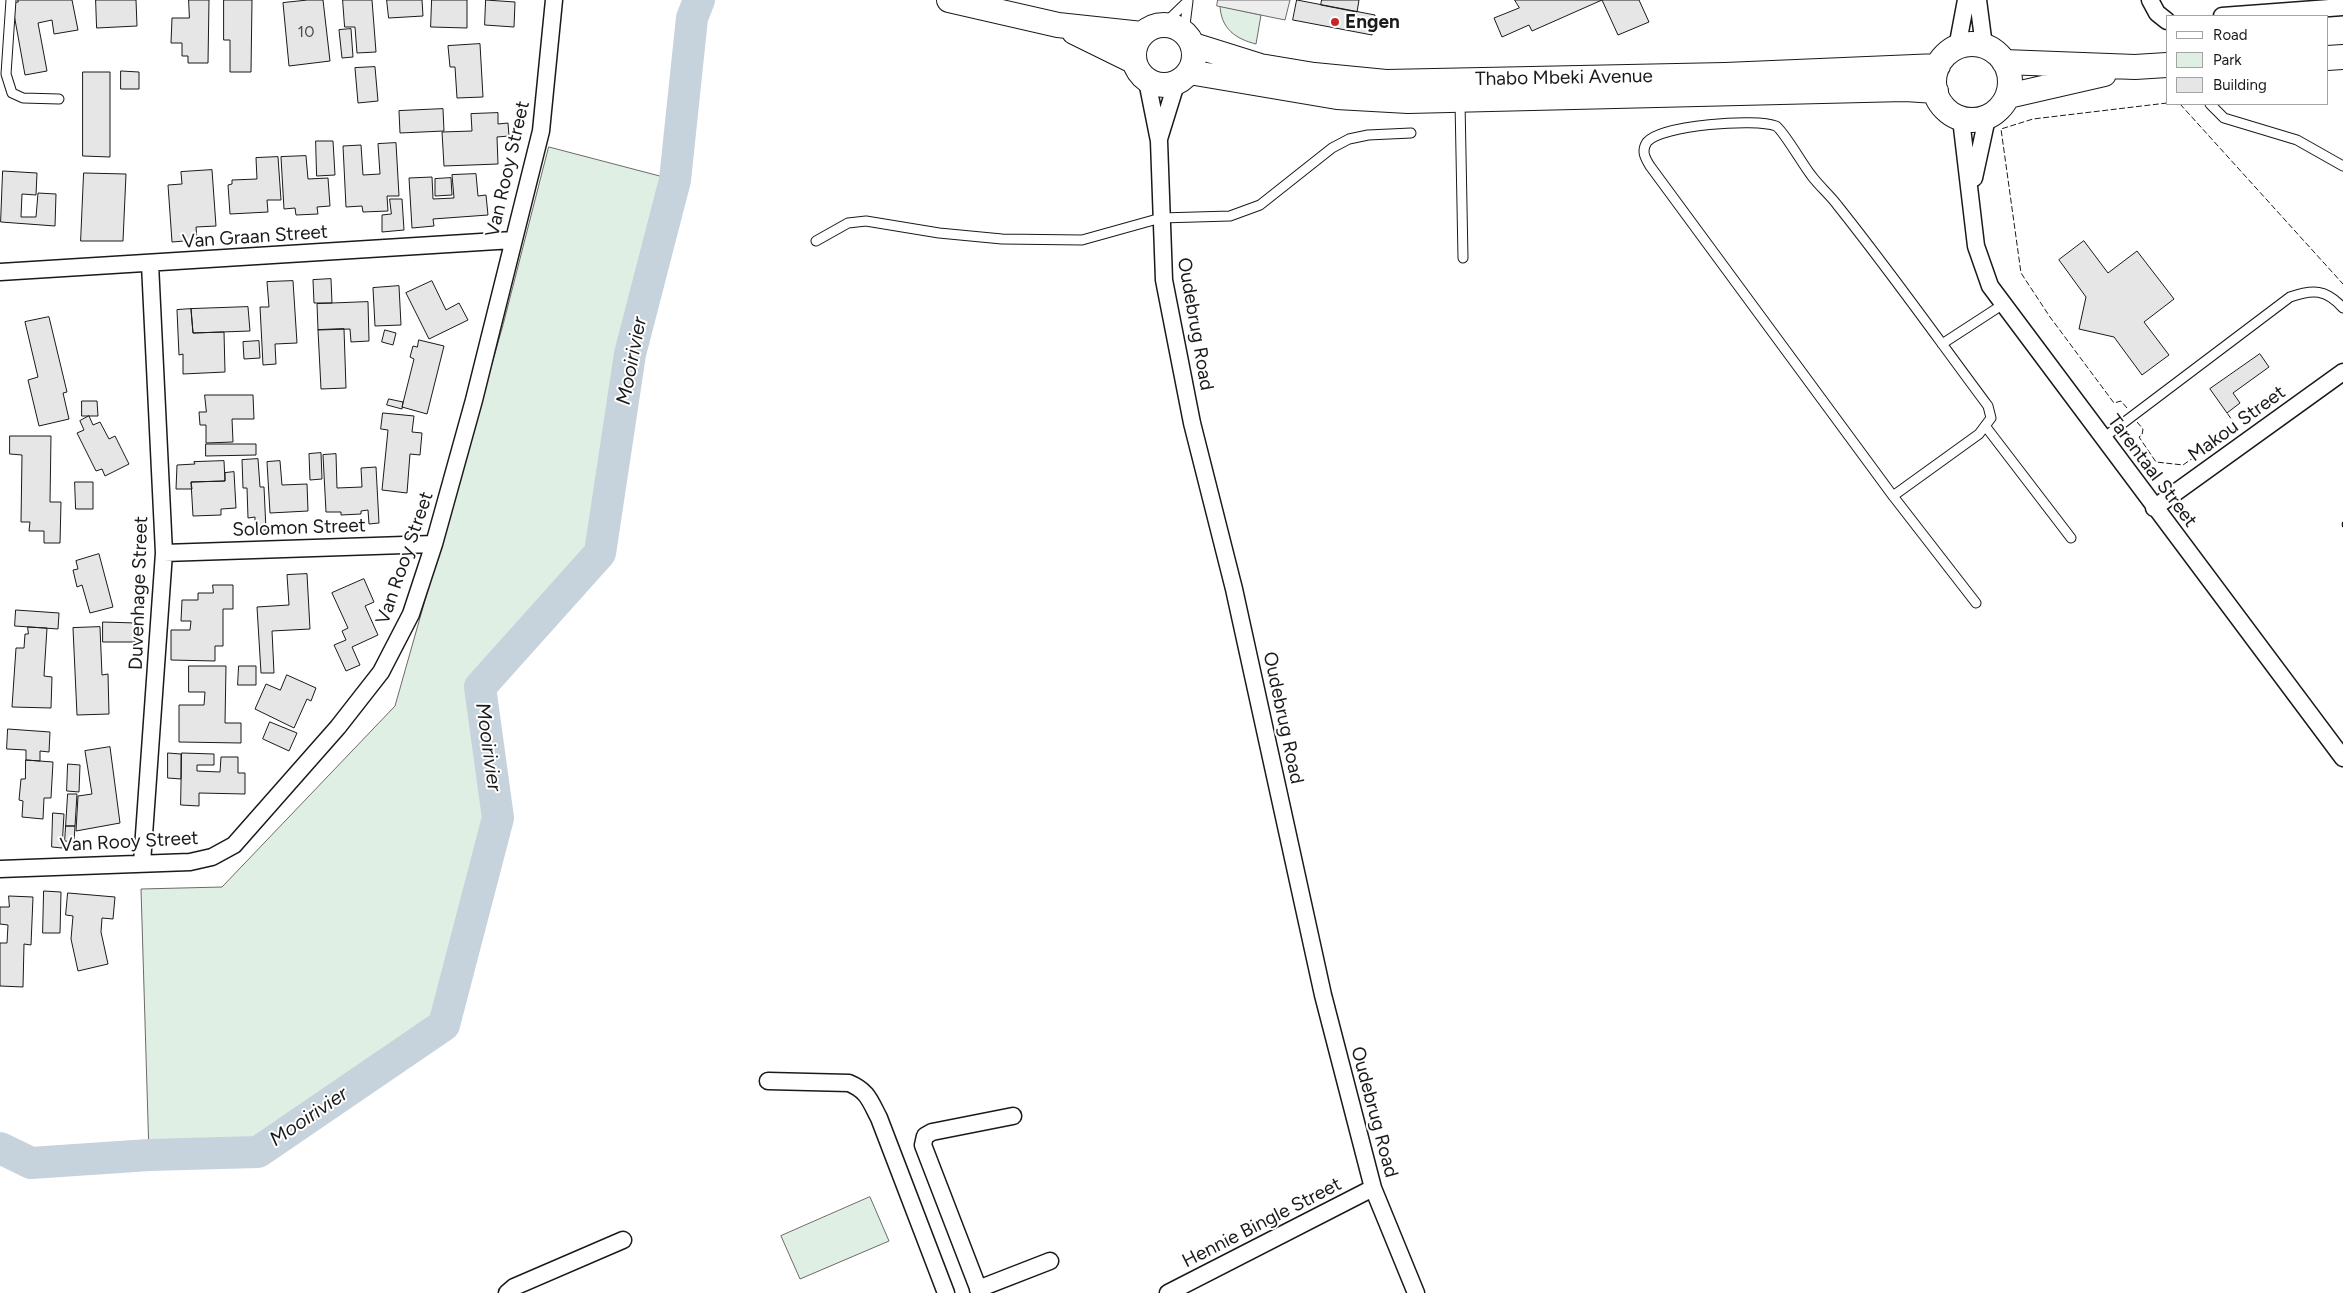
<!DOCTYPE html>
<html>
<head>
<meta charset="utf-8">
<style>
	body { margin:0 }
	#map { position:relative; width:2343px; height:1293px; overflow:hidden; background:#fff; font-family:Figtree,sans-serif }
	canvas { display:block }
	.legend { position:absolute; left:2166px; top:15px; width:162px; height:90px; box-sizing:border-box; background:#fff; border:1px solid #a3a3a3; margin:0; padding:6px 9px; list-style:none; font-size:15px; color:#1a1a1a }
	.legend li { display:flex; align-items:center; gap:10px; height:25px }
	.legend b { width:25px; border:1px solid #a3a3a3 }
</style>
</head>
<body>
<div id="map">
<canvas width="2343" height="1293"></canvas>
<ul class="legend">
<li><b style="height:6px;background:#fff"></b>Road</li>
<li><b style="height:14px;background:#e0efe3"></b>Park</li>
<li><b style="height:14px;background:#e6e6e6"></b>Building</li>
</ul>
</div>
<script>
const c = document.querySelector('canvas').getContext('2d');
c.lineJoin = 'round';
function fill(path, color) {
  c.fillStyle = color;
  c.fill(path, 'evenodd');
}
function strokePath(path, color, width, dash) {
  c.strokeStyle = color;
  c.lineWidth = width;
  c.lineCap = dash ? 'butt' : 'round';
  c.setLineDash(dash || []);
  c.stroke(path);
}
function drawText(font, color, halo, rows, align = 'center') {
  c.font = font + ' Figtree,sans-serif';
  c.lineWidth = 4;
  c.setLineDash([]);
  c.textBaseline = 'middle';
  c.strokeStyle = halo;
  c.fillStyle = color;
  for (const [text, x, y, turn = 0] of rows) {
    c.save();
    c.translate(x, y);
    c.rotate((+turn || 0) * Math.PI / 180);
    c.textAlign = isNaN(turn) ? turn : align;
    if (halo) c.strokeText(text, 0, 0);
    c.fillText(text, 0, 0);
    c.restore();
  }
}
const green = new Path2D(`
	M1220 6 1261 15 1256 44C1236 39 1221 29 1220 6Z
	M549 147 675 180 630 354 600 553 480 687 498 818 444 1025 258 1152 149 1155 141 889 222 887 395 706 503 325Z
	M870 1197 889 1241 800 1279 781 1236Z`);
const parking = new Path2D(`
	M1218 0H1290L1285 20 1217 6Z`);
const river = new Path2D(`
	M0 1148 31 1163 149 1155 258 1152 444 1025 498 818 480 687 600 553 630 354 675 180 692 18 699 0`);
const building = new Path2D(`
	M18 0H72L78 30 54 34 52 20 38 23 47 71 25 75 12 3 18 2Z
	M96 0H136L137 26 97 28Z
	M189 0H209L208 63H188V56H182V43H171L172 18H189Z
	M224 0H252L251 72H230V40H224Z
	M308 0H323L330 61 289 66 283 3Z
	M343 0H372L376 52 357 53 355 27H345Z
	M387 0H422L423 16 389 18Z
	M432 0H467V28L431 27Z
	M486 0 515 2 514 27 485 25Z
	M1297 0 1375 15 1372 35 1293 20Z
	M1322 0H1359L1357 12 1321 5Z
	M1515 0H1639L1649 22 1618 35 1602 0 1532 31 1529 25 1502 37 1494 18 1519 8Z
	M351 29 353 57 342 58 339 30Z
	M480 44 483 97 457 98 455 67H450L448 46Z
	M375 67 378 101 358 103 355 68Z
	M121 71 139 72V89H121Z
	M83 72H110V157L83 156Z
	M443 109 444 131 400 133 399 111Z
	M498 113V124L508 123 509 136 497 137 498 164 444 166 442 132 472 131 471 114Z
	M316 141H333L335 175 317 176Z
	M396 143 399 196H387L388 211 363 212 362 206 346 207 343 146 361 145 363 175 380 174 378 144Z
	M306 156 308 179 328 178 330 206 317 207 318 214 296 215 295 208 284 209 281 157Z
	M278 157 281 200H267L268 212 230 214 228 185 232 184V180L257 179 256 158Z
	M212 170 216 226 196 227 197 240 172 242 168 185 182 184 181 172Z
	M3 171 37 173 36 195 22 194 21 217H36L38 193 56 194 55 226 1 222Z
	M84 173 126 174 123 241H81Z
	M476 174 478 196 486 195 488 215 433 219 434 226 412 228 409 178 432 177 433 199 454 198 452 175Z
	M451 178 452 195 435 196V179Z
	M390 199H402L404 230 382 232V215L391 214Z
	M2084 241 2108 273 2137 251 2174 299 2144 322 2169 355 2142 375 2114 337 2079 329 2086 297 2059 260Z
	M331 279 332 303H314L313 280Z
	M293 281 297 343 275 344 276 364 263 365 260 307H269L267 282Z
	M432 281 446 310 459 303 468 320 429 339 406 293Z
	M399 286 401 325 375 326 373 288Z
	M368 302 369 341 351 342 350 329 318 330 317 304Z
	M248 307 250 331 193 333 191 309Z
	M191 309 193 333 224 332 225 372 183 374V354L179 355 177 310Z
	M49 317 67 392 63 393 69 419 39 426 28 380 38 377 25 322Z
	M344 329 346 388 321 389 318 330Z
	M385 330 396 333 393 345 382 342Z
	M419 340 444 346 427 414 402 407 414 359 410 357 413 346 417 347Z
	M259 341 260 358 244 359 243 342Z
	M2260 354 2269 367 2233 393 2240 403 2227 413 2210 389Z
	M205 395H253L254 419H232L233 442 206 443V425H200L199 412H206Z
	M389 399 403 402 402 409 387 405Z
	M82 401H97L98 416H82Z
	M383 413 414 416 412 432 422 433 420 455 410 454 407 493 382 490 388 430 381 429Z
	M89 416 93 425 100 422 109 439 115 436 129 464 105 476 102 469 96 471 77 433 84 430 80 421Z
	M10 436H51L50 502H61L60 543H44V531H29L30 522H21L22 455 10 454Z
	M206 444H256V455L206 456Z
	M321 453 322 479 310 480 309 454Z
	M336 454 337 488 362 487 361 468 376 467 379 523 369 524 368 510 361 511V514L341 515V512H326L323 455Z
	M258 459 260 487H264L266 530 255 531V517L248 518 247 488H243L242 460Z
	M224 461 225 481 191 482 192 489H176L177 465 195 464 194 462Z
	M280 461 282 485 307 484 308 511 270 513 267 462Z
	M234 472 236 508 221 509V515L193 516 191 482 225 481V473Z
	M75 482H93V509H76Z
	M99 554 113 607 90 613 82 585 77 587 73 570 78 569 76 561Z
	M307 574 310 629 272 631 274 673H261L257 607 289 605 287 575Z
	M364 579 374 602 365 606 378 635 352 647 360 665 346 671 334 645 346 640 342 631 348 628 332 593Z
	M213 585H233V609H223V646H215V661L171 660V630H190L191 621H181L182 600H198V593H213Z
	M16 610 59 613 58 629 15 626Z
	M103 622 136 623 135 642H103Z
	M28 627 47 628 44 676 52 677 51 708 12 707 16 648H24L25 634H28Z
	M100 627 102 675 108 674 109 714 77 715 73 628Z
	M189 666H226L225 723H241V743L179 742V705H204L205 692H189Z
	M239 666H256V685H238Z
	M287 675 316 688 311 701 307 699 294 728 255 709 266 684 280 690Z
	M270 722 297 733 289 751 263 739Z
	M8 729 50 732 49 752 40 751V761L26 760V750L7 749Z
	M110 747 120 823 76 831 78 796 92 794 85 751Z
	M168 753 181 754V779L168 778Z
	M182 753 214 754V765H197V771L220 772 221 757H238V773H245V794L199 793V806L181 805Z
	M26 760 53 762 51 798H44L43 819 22 817 23 801 19 800 21 779H25Z
	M68 764 80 765 79 792 67 791Z
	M68 794H77L75 826H66Z
	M53 813 64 814 62 848 52 847Z
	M66 826H75L74 842 65 841Z
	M44 891 61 892 60 933H43Z
	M68 893 115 897 113 919 102 918 101 932 108 964 78 971 71 939 73 916 66 915Z
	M9 896 33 897 31 945 24 944 23 987 0 986V943H7L8 925 0 924V907H9Z`);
const service = new Path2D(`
	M11 0 6 74 12 93 23 98 59 99
	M1163 25 1188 1 1184 33
	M1460 102 1463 258
	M2210 104 2224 118 2297 140 2343 166
	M816 241 848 223 866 221 939 233 1002 239 1082 240 1161 218 1230 216 1260 205 1332 148 1349 139 1368 135 1411 133
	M1942 344 2002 305
	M1986 427 2071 538
	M2102 439 2290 297C2313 289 2326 289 2343 308
	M1893 496 1979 434 1991 418 1988 406C1938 339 1890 271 1838 206 1830 195 1819 186 1811 175 1803 165 1783 130 1776 126 1756 118 1661 125 1647 142 1641 151 1645 158 1650 166L1893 496 1976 603`);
const minor = new Path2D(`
	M1978 0 1984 46
	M2150 0 2157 13 2167 21
	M2222 16 2343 7
	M1957 48 1966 0
	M1147 81 1159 141 1164 280 1192 423 1234 589 1323 995 1373 1188 1416 1293
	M1961 119 1976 246 1990 286 2343 758
	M1159 139 1176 84
	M1974 178 1987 118
	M0 272 513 240
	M2154 508 2343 372
	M164 553 434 544
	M142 863 164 553 150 264
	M0 869 190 862 212 857 234 845 338 727 381 672 411 614 434 544 474 400 541 131 554 0
	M768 1081 849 1083C868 1091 870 1101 879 1118L946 1293
	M978 1289 1050 1261
	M507 1293 514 1287 623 1240
	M980 1293 923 1145 925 1136 932 1132 1013 1116
	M1168 1293 1373 1188`);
const secondary = new Path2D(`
	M949 0 1058 25 1142 34
	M1134 55a30 30 0 1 1 60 0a30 30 0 1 1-60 0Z
	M1074 32 1133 61
	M1934 82a38 38 0 1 1 76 0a38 38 0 1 1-76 0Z
	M1193 45 1260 66 1314 75 1386 82 1725 75 1938 66
	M2327 58 2343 57
	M2004 62 2135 67 2167 65
	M1189 72 1337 97 1408 101 1905 89 1936 91
	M2008 96 2104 74`);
const fence = new Path2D(`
	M2180 104 2343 284
	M2127 408 2121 401 2114 403 2050 317 2021 273 2001 129 2033 119 2167 103
	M2137 422 2143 429 2142 435 2139 437 2156 462 2183 465 2237 427 2227 413`);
const wall = new Path2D(`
	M2343 523V526`);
const markers = [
	[1335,22,5,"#c62828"]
];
const numberNames = [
	["10",306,32]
];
const poiNames = [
	["Engen",1345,22]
];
const streetNames = [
	["Thabo Mbeki Avenue",1564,78,-1],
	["Van Rooy Street",508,169,-77],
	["Van Graan Street",255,237,-4],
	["Oudebrug Road",1195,324,80],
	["Makou Street",2237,424,-36],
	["Tarentaal Street",2152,471,53],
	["Solomon Street",299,528,-2],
	["Van Rooy Street",405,558,-71],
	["Duvenhage Street",139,593,-88],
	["Oudebrug Road",1283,718,78],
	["Van Rooy Street",129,842,-3],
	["Oudebrug Road",1374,1112,75],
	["Hennie Bingle Street",1262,1223,-27]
];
const waterNames = [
	["Mooirivier",632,361,-79],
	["Mooirivier",488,747,82],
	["Mooirivier",309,1117,-34]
];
fill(green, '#e0efe3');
strokePath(green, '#6a6a6a', 1);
fill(parking, '#ededed');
strokePath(parking, '#6a6a6a', 1);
strokePath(river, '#c6d2dc', 32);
fill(building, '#e6e6e6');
strokePath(building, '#1a1a1a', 1);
strokePath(service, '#1a1a1a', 11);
strokePath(minor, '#1a1a1a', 19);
strokePath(secondary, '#1a1a1a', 26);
strokePath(service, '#fff', 9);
strokePath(minor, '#fff', 16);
strokePath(secondary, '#fff', 24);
strokePath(fence, '#1a1a1a', 1, [6, 2.5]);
strokePath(wall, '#1a1a1a', 2.5);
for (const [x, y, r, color] of markers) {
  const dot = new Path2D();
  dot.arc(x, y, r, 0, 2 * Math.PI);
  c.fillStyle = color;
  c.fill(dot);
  strokePath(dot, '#fff', 2);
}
drawText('16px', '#4d4d4d', null, numberNames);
drawText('bold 19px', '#1a1a1a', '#fff', poiNames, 'left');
drawText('19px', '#1a1a1a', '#fff', streetNames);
drawText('italic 20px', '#1a1a1a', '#fff', waterNames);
</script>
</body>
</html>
